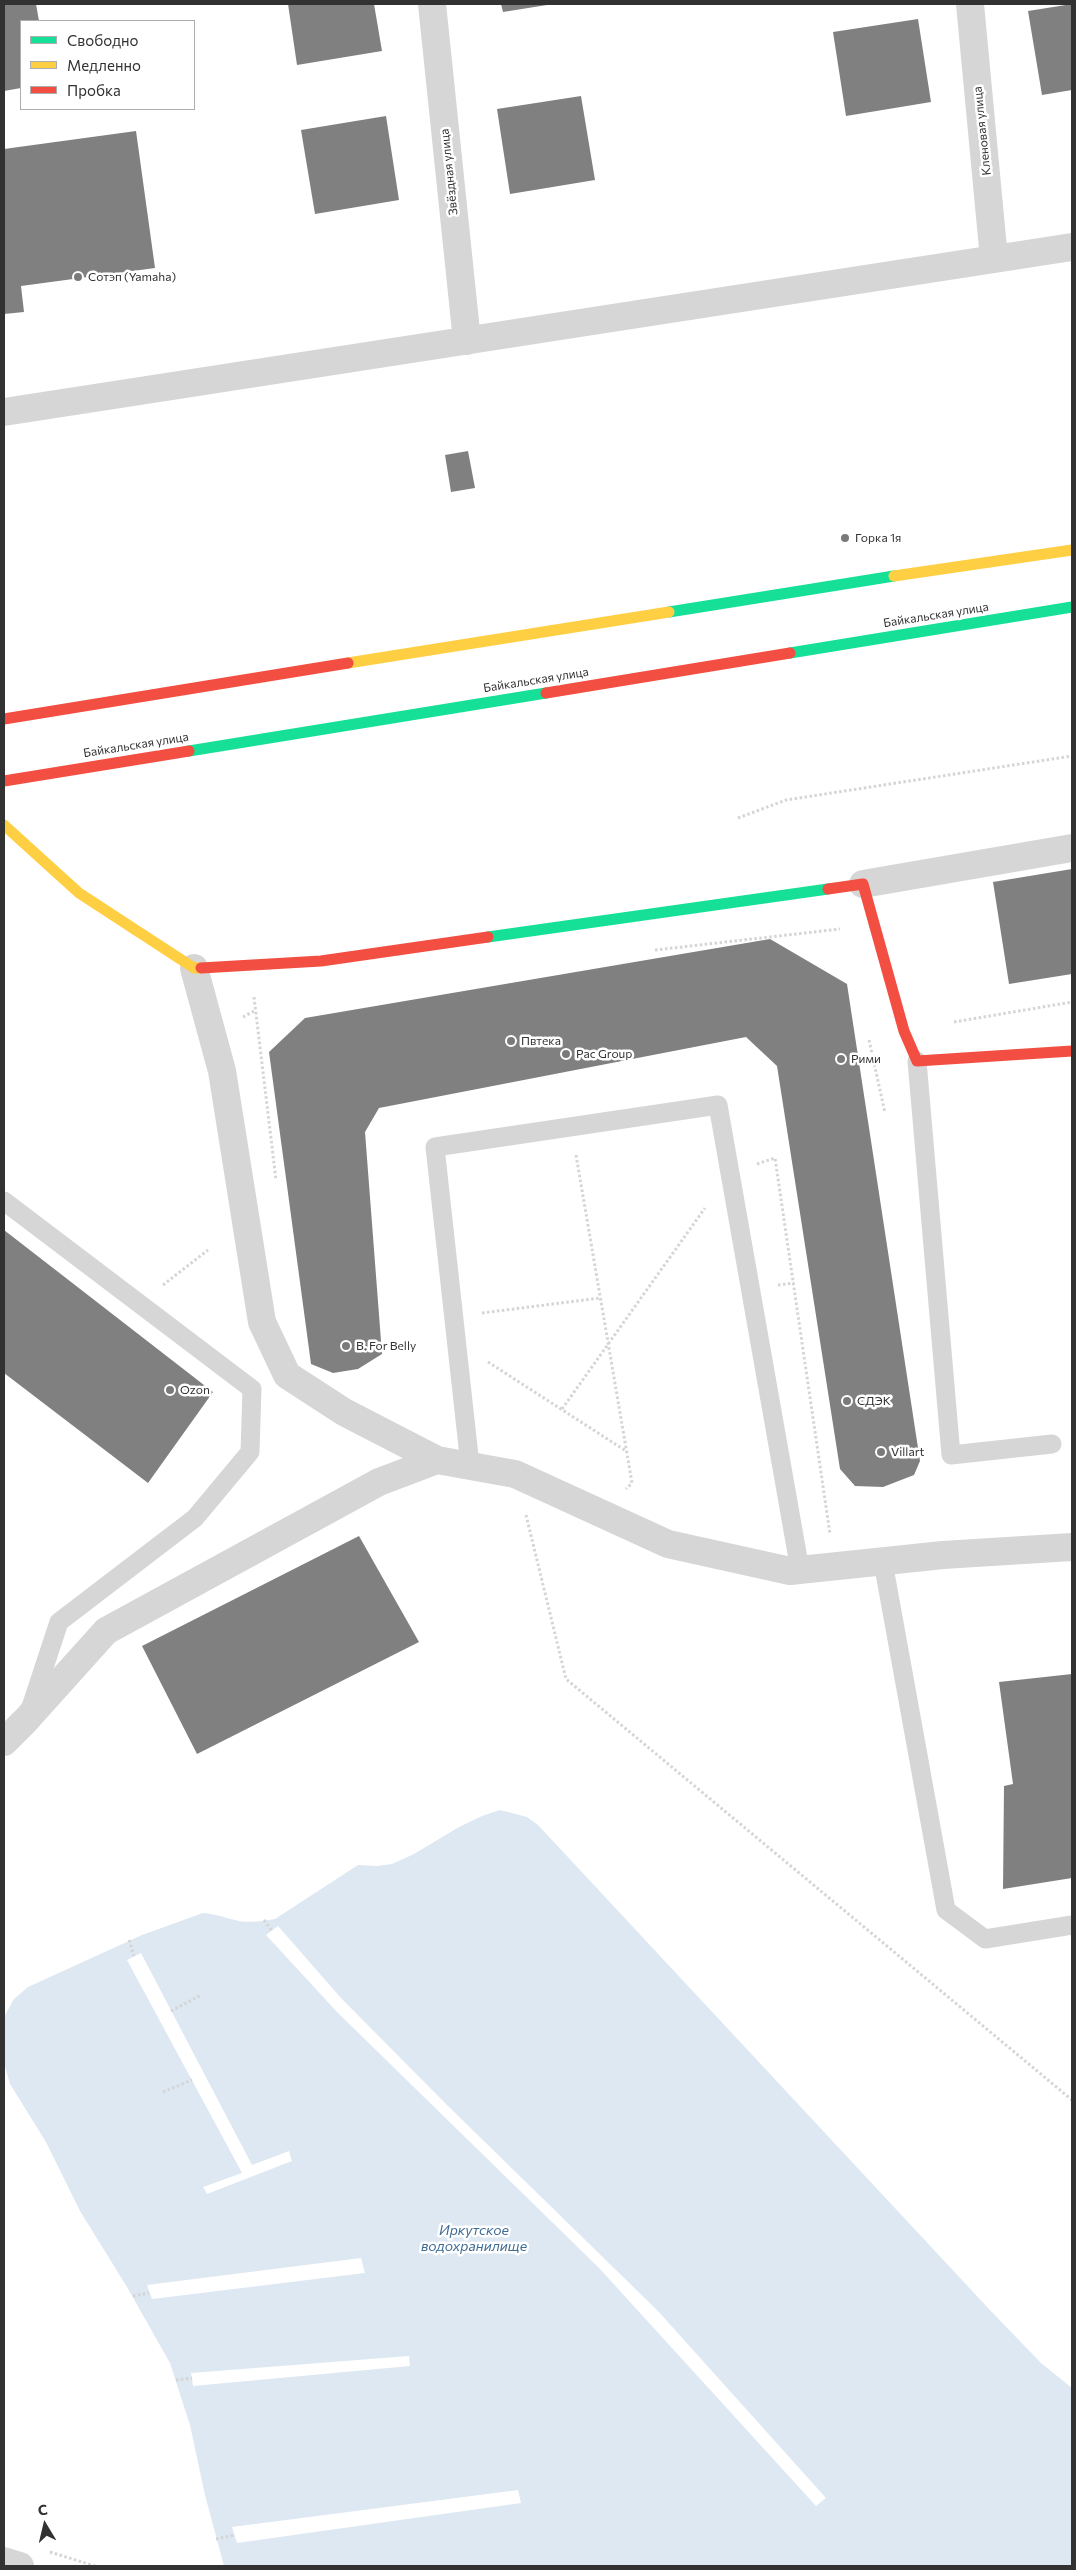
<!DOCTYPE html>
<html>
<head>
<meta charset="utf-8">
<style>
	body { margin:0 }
	#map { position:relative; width:1076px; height:2570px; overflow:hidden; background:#fff; font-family:Commissioner,sans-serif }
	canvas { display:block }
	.frame { position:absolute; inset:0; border:5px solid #323232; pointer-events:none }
	.legend { position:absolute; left:20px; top:20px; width:175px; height:90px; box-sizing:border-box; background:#fff; border:1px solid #adadad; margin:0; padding:6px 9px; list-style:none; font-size:15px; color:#323232 }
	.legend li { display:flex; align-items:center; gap:10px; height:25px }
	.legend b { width:25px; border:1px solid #adadad }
	.north { position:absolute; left:20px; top:2500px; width:50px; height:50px; -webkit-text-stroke:4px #fff; paint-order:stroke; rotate:351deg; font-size:14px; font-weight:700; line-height:20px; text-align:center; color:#323232 }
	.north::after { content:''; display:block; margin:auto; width:18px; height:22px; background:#323232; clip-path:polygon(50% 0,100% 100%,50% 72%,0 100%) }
</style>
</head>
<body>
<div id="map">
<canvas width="1076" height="2570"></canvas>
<div class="frame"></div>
<ul class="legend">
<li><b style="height:6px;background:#16e098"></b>Свободно</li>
<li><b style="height:6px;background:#ffcf43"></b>Медленно</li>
<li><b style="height:6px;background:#f24e42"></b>Пробка</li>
</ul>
<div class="north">С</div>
</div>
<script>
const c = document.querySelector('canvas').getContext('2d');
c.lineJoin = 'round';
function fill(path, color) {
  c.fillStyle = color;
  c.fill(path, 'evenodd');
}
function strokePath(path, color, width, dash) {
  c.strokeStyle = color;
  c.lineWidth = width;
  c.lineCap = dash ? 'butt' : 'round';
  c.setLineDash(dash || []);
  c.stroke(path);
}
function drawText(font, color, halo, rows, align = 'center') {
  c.font = font + ' Commissioner,sans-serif';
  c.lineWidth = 5;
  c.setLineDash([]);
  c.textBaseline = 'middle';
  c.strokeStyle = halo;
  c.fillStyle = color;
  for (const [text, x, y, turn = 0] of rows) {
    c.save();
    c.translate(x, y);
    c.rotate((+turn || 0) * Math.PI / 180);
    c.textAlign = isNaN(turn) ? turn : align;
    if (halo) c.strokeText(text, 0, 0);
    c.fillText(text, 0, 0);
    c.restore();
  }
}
const water = new Path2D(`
	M500 1810 527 1817 538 1825 989 2309 1041 2363 1072 2388V2566H224L205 2495 190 2425 170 2363 127 2287 80 2211 46 2142 10 2084 4 2063V2017L14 1999 28 1987 142 1935 203 1913C216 1914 226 1918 239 1921 251 1923 263 1921 275 1919L358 1865 377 1866 392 1864 414 1854 459 1827 482 1816Z`);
const pier = new Path2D(`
	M278 1926 341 1998 446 2104 658 2311 826 2498 816 2506 599 2268 337 2012 266 1935Z
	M141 1953 252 2165 289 2151 292 2161 207 2194 203 2187 242 2173 127 1960Z
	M361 2258 365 2273 152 2299 147 2285Z
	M409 2356 410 2366 193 2386 191 2373Z
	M518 2490 521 2503 237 2543 232 2527Z`);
const building = new Path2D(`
	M36 4 39 21H21V88L4 91V5Z
	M288 4H374L382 51 297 65Z
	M501 4H546L547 5 503 12Z
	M1072 4V90L1042 95 1028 11Z
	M918 19 931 102 846 116 833 32Z
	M581 96 595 180 510 194 497 109Z
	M386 116 399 200 315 214 301 130Z
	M136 131 155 268 21 286 24 312 4 314V149Z
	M468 451 475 488 451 492 445 455Z
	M1072 869V974L1009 984 993 882Z
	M770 939 847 984 920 1461 914 1475 883 1487 855 1486 840 1469 777 1066 746 1037 379 1108 365 1132 382 1354 358 1369 333 1373 311 1364 269 1052 305 1018Z
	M4 1230 213 1392 148 1483 4 1373Z
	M359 1536 419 1642 197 1754 142 1646Z
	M1072 1674V1878L1003 1889 1004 1786 1013 1784 999 1682Z`);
const path = new Path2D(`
	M738 818 786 800 1072 756
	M655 950 840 929
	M254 997 276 1180
	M243 1017 256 1010
	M954 1022 1072 1002
	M869 1040 885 1113
	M576 1155 632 1483 626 1489
	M757 1164 775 1158 830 1534
	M163 1285 208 1250
	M778 1285 794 1283
	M482 1313 600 1298
	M488 1362 626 1451
	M562 1409 705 1208
	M526 1515 566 1679 1072 2100
	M264 1920 272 1931
	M129 1940 134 1956
	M171 2011 201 1995
	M163 2092 192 2080
	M133 2296 149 2293
	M176 2380 192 2378
	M216 2539 235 2535
	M50 2552 95 2566`);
const lane = new Path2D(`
	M917 1061 951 1455 1052 1444
	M4 1201 252 1389 250 1452 195 1518 59 1622 30 1710
	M470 1465 435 1147 718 1105 800 1570
	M883 1562 946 1910 985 1939 1072 1925`);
const street = new Path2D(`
	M432 4 467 341
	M970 4 994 259
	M4 412 1072 247
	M863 884 1072 848
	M194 968 222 1071 262 1322 287 1375 344 1412 437 1460
	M4 1742 26 1720 106 1631 379 1482 437 1460 515 1474 668 1544 790 1571 943 1555 1072 1547
	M4 2561 20 2566`);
const fast = new Path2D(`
	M669 612 894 576
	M790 653 1072 607
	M189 751 546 693
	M488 937 828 889`);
const slow = new Path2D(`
	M894 576 1072 550
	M348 663 669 612
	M4 825 79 893 194 968H201`);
const jam = new Path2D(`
	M546 693 790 653
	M4 719 348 663
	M4 781 189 751
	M828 889 863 884 904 1031 917 1061 1072 1051
	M201 968 321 961 488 937`);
const markers = [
	[78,277,5,"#7a7a7a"],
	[845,538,5,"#7a7a7a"],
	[511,1041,5,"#7a7a7a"],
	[566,1054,5,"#7a7a7a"],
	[841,1059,5,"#7a7a7a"],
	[346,1346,5,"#7a7a7a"],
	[170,1390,5,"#7a7a7a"],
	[847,1401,5,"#7a7a7a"],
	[881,1452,5,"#7a7a7a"]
];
const streetNames = [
	["Кленовая улица",982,131,-96],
	["Звёздная улица",449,172,-96],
	["Байкальская улица",936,615,-9],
	["Байкальская улица",536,680,-9],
	["Байкальская улица",136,745,-9]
];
const poiNames = [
	["Сотэп (Yamaha)",88,277],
	["Горка 1я",855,538],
	["Пвтека",521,1041],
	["Pac Group",576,1054],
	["Рими",851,1059],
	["B. For Belly",356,1346],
	["Ozon",180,1390],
	["СДЭК",857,1401],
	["Villart",891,1452]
];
const waterNames = [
	["Иркутское",474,2230],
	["водохранилище",474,2246]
];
fill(water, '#dde8f2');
fill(pier, '#fff');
fill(building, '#808080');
strokePath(path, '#d5d5d5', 3, [2.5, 2.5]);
strokePath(lane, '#d6d6d6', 19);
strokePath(street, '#d6d6d6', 28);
strokePath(fast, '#16e098', 11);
strokePath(slow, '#ffcf43', 11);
strokePath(jam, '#f24e42', 11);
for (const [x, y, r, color] of markers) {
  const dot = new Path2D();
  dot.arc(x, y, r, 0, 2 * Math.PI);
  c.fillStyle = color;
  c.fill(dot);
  strokePath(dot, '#fff', 2);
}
drawText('12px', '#323232', '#fff', streetNames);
drawText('12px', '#323232', '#fff', poiNames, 'left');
drawText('italic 14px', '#3f6c95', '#fff', waterNames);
</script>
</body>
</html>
